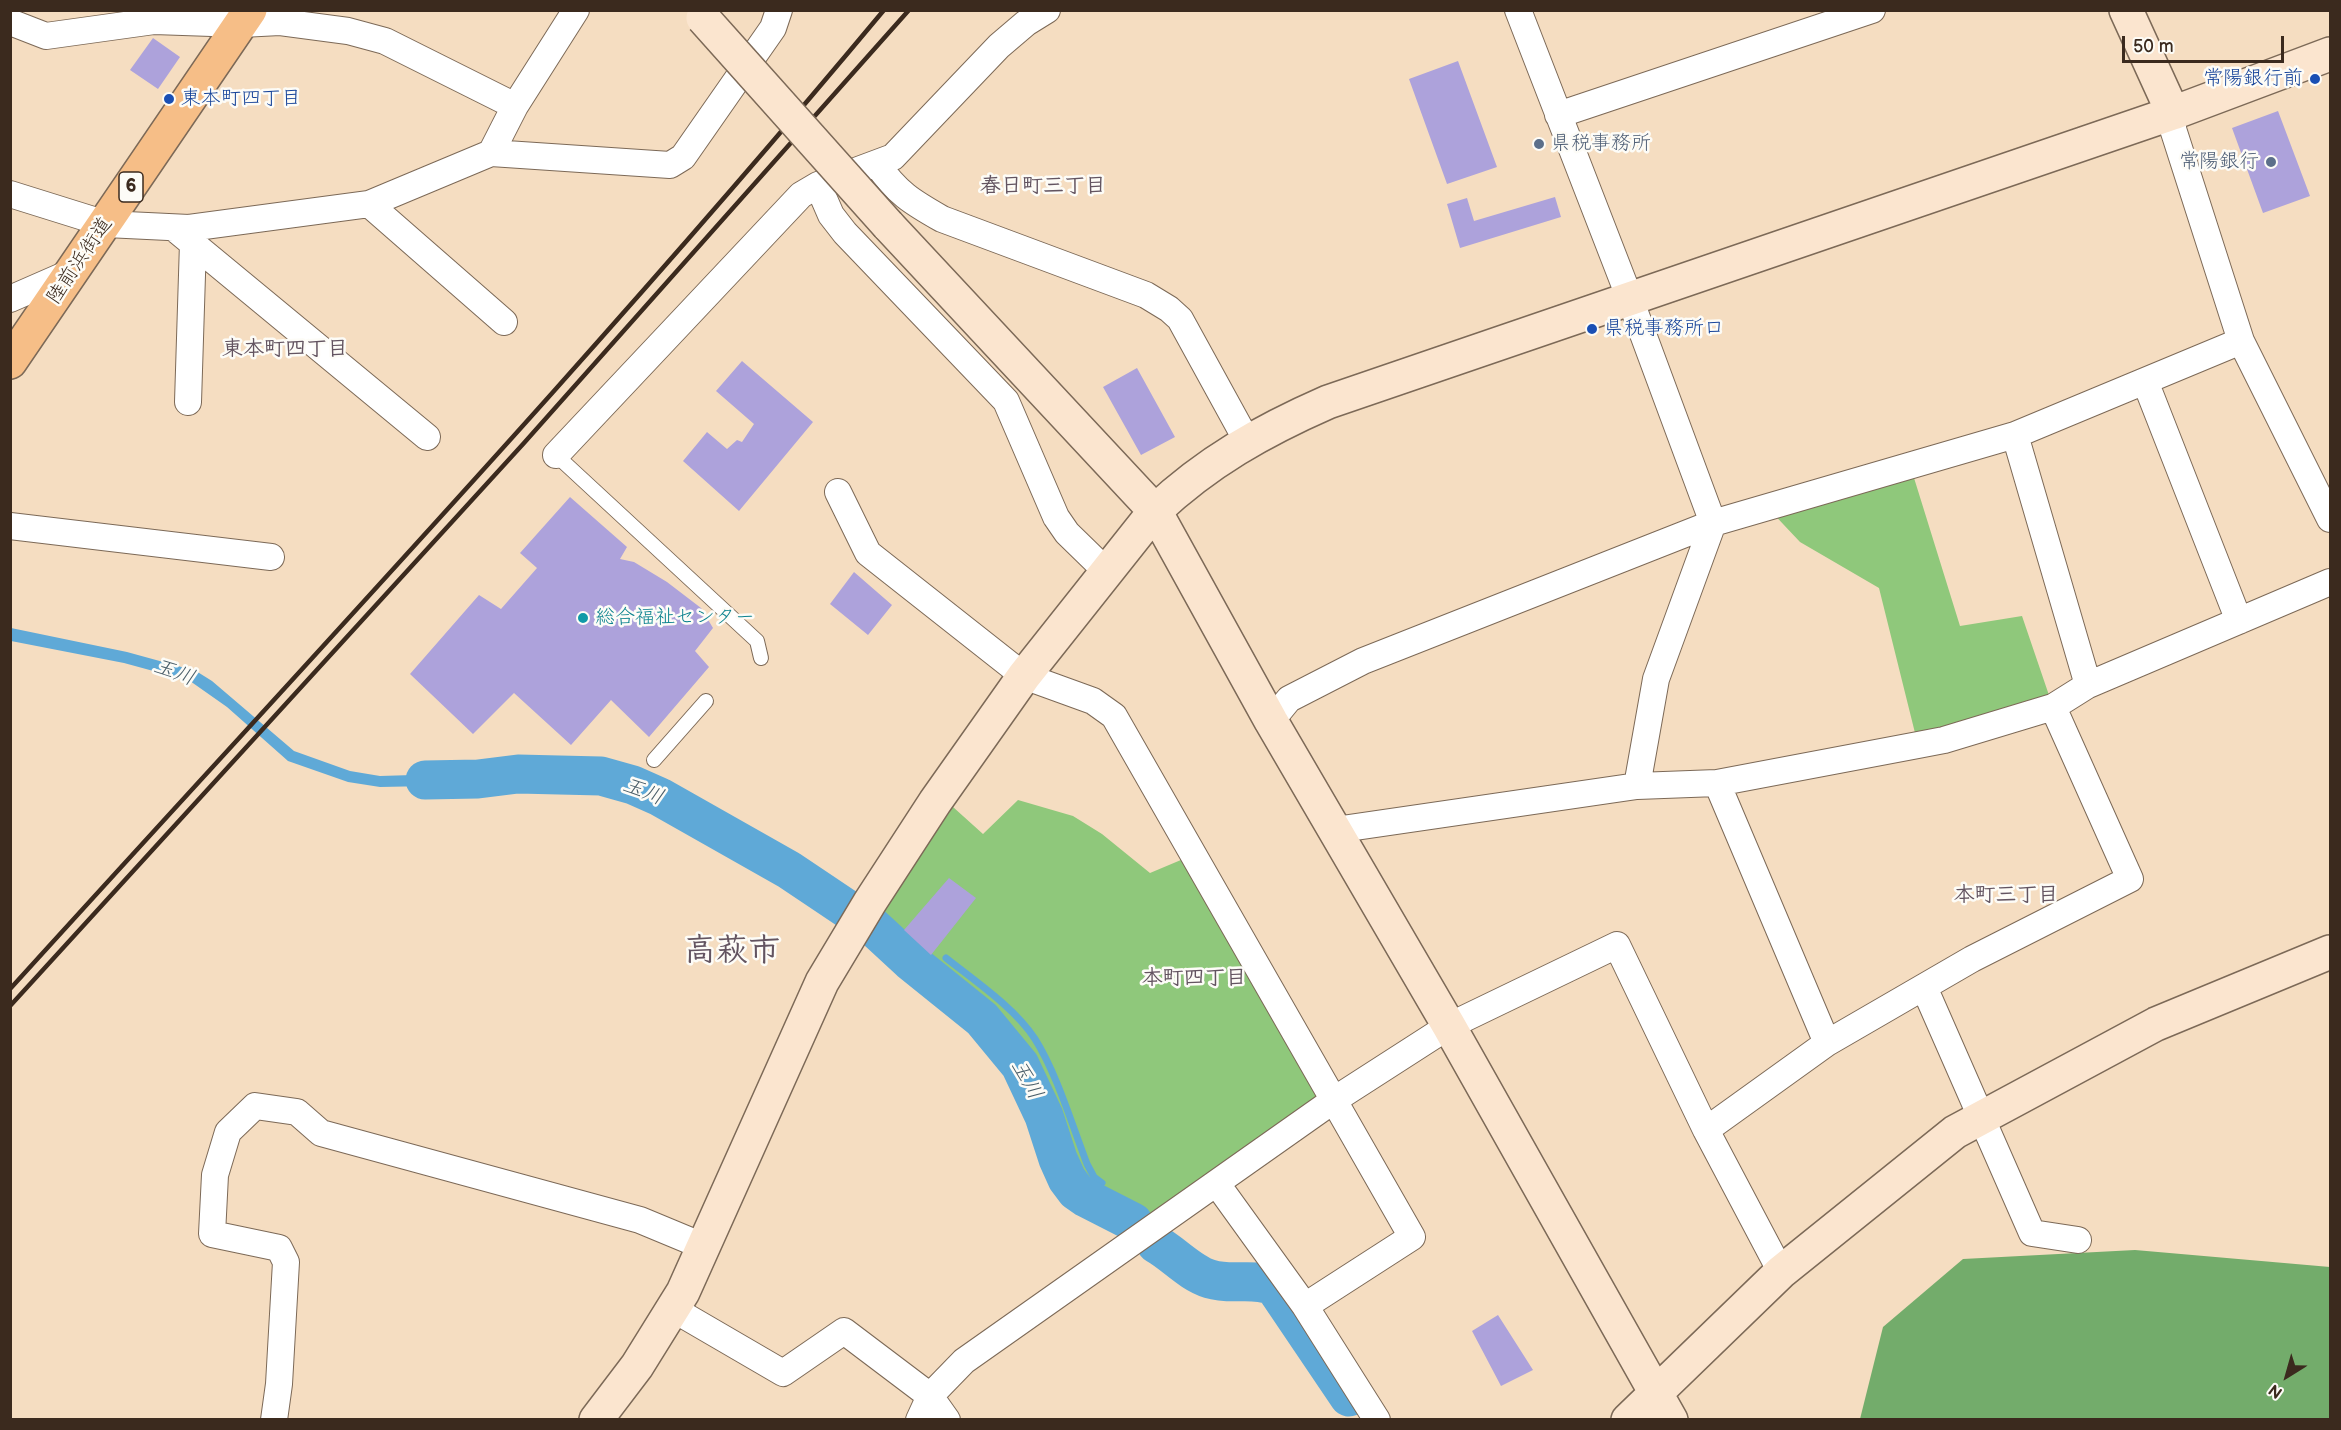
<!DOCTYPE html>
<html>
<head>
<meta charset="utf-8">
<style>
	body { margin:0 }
	#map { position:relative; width:2341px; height:1430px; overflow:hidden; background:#f5ddc1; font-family:"Balsamiq Sans",sans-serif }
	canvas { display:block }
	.frame { position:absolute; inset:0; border:12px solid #3b2a1e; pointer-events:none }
	.north { position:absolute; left:2257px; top:1346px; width:60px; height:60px; -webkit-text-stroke:4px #fdfcf7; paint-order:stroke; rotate:217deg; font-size:16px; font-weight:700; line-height:24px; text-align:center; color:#3b2a1e }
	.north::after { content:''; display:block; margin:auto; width:21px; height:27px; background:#3b2a1e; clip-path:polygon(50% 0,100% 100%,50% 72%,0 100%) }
	.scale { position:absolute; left:2122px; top:36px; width:162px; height:27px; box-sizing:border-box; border:3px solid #3b2a1e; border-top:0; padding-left:8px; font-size:18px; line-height:21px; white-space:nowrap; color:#3b2a1e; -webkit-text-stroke:4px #fdfcf7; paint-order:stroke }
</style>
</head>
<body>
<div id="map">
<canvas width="2341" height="1430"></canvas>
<div class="frame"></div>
<div class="north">N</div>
<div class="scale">50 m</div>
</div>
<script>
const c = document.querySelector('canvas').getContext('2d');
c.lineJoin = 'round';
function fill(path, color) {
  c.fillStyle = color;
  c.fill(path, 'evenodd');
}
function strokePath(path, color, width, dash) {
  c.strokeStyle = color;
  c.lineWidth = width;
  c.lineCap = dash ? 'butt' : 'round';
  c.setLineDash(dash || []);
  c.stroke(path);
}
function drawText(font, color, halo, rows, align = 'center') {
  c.font = font + ' "Balsamiq Sans","Klee One",sans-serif';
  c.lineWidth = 5;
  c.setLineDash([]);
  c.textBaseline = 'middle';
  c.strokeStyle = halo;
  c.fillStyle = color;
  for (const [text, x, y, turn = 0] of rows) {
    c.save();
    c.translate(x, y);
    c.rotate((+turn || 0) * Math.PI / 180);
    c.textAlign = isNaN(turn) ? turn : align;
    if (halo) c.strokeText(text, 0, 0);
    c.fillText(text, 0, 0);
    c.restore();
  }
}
const green = new Path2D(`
	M1910 465 1960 626 2022 616 2053 707 1918 745 1879 588 1800 542 1767 507Z
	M1018 800 1073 816 1102 834 1150 873 1188 857 1329 1102 1160 1222 1116 1214 1076 1191 1032 1089 1007 1049 918 964 871 925 953 807 983 834Z`);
const forest = new Path2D(`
	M2135 1250 2330 1267V1419H1860L1883 1327 1963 1259Z`);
const water = new Path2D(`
	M11 628 127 652 196 671 212 681 294 751 350 771 380 776 479 773V785L380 787 348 782 288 761 227 707 190 681 124 663 11 641Z`);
const stream = new Path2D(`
	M946 958C975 981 1015 1008 1035 1039 1057 1074 1072 1125 1087 1164L1094 1177 1102 1183`);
const river = new Path2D(`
	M425 780 478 779 518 774 601 776 633 785 660 797 789 870 871 925 910 961 982 1019 1020 1065 1044 1116 1058 1159 1067 1179 1076 1191 1086 1198 1133 1222
	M1156 1244C1174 1254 1190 1273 1210 1279 1233 1286 1251 1277 1274 1286L1349 1397`);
const building = new Path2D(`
	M153 38 180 57 158 89 130 70Z
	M1458 61 1497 167 1447 184 1409 79Z
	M2278 111 2310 196 2263 213 2232 128Z
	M1555 197 1561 217 1460 248 1447 204 1467 198 1474 221Z
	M742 361 813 422 739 511 683 461 707 432 727 449 737 440 742 442 754 424 716 391Z
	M1137 368 1175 437 1141 455 1103 387Z
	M570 497 627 547 620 559 634 562 667 582 701 608 713 628 695 651 709 667 649 737 611 700 571 745 514 693 473 734 410 674 479 595 501 609 537 568 520 553Z
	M854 572 892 605 868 635 830 604Z
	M949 878 976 898 931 955 904 930Z
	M1498 1315 1533 1370 1501 1386 1472 1331Z`);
const lane = new Path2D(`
	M556 455 757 641 761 658
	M654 760 706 701`);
const street = new Path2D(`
	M10 22 46 36 154 21 241 24 280 22 348 31 385 41 515 106
	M2173 113V129L2241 341 2330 519
	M1558 115 1872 10
	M491 153 515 106 576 10
	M877 164C897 193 912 202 942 219L1146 295 1169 309 1180 319 1247 441
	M818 185 831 215 845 233 1006 401 1056 517 1067 533 1106 571
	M10 194 106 224 189 228 369 204 491 153 670 165 683 157 773 28 779 10
	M369 204 504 322
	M174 228 427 437
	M10 299 74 271
	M2145 381 2239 621
	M188 402 193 243
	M2015 435 2088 685
	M556 455 801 195 818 185 893 157 999 46 1026 23 1047 10
	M838 492 868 553 1024 676 1093 701 1114 716 1412 1237 1305 1306
	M10 526 271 557
	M1271 721 1289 699 1363 661 1713 523 1630 299 1518 10
	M1717 783 1827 1043
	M1637 786 1656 679 1713 523 2015 435 2241 341
	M1335 830 1637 786 1717 783 1918 745 1944 740 2053 707 2088 685 2330 582
	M1924 987 2032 1233 2078 1240
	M1706 1130 1827 1043 1972 959 2130 879 2053 707
	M1217 1184 1305 1306 1377 1420
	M673 1309 783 1373 844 1331 930 1396 947 1420
	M274 1420 279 1384 286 1262 279 1248 212 1234 215 1175 228 1132 255 1106 297 1112 321 1133 640 1220 705 1247
	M919 1420 930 1396 964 1361 1334 1100 1449 1026 1617 945 1706 1130 1781 1272`);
const secondary = new Path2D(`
	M2126 10 2173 113
	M888 225 1155 511 1271 721 1449 1026 1671 1420
	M596 1420 637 1366 683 1292 822 982 870 902 935 802 1024 676 1155 511C1207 462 1262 431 1328 402L2173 113 2330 54
	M1628 1420 1781 1272 1955 1132 2156 1024 2330 952`);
const highway = new Path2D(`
	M10 362 250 10`);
const rail = new Path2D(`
	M10 989C304 665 604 346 884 10
	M10 1006 524 443 909 10`);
const secondaryBridge = new Path2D(`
	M703 18 888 225`);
const markers = [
	[2315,79,6,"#1a4fb4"],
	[169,99,6,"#1a4fb4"],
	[1539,144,6,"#5c6f8a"],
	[2271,162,6,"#5c6f8a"],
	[1592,329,6,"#1a4fb4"],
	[583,618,6,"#0f9aa8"]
];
const shields = [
	[131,187,24]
];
const shieldNames = [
	["6",131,187]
];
const transitNames = [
	["常陽銀行前",2303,79,"right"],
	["東本町四丁目",181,99],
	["県税事務所口",1604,329]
];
const serviceNames = [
	["県税事務所",1551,144],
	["常陽銀行",2259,162,"right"]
];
const streetNames = [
	["陸前浜街道",80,261,-56]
];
const cultureNames = [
	["総合福祉センター",595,618]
];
const neighbourhoodNames = [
	["春日町三丁目",1043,187],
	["東本町四丁目",285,350],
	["本町三丁目",2006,896],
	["本町四丁目",1194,979]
];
const waterNames = [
	["玉川",174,673,20],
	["玉川",643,792,21],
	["玉川",1026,1080,61]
];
const townNames = [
	["高萩市",732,952]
];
fill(green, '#8fc87b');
fill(forest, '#73ac6b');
fill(water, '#5fa9d7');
strokePath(stream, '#5fa9d7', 7);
strokePath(river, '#5fa9d7', 39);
fill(building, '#ada2db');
strokePath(lane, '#7c6957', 16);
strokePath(street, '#7c6957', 28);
strokePath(secondary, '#7c6957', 36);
strokePath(highway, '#7c6957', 36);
strokePath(lane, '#fff', 14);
strokePath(street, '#fff', 26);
strokePath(secondary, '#fbe5cf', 33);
strokePath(highway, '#f6be87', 33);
strokePath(rail, '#3b2a1e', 4.5);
strokePath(secondaryBridge, '#7c6957', 36, []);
strokePath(secondaryBridge, '#fbe5cf', 33);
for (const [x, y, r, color] of markers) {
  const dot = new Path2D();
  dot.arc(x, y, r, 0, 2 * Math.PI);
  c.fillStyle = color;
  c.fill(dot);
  strokePath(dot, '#fdfcf7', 2);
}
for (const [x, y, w] of shields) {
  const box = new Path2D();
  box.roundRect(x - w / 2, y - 15, w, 30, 4.5);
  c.fillStyle = '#fdfcf7';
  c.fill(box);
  strokePath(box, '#3b2a1e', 1.5);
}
drawText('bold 18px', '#3b2a1e', null, shieldNames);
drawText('20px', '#164399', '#fdfcf7', transitNames, 'left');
drawText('20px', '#4e5e75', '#fdfcf7', serviceNames, 'left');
drawText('20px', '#3b2a1e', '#fdfcf7', streetNames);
drawText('20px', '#0d838f', '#fdfcf7', cultureNames, 'left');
drawText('bold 21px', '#635460', '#fdfcf7', neighbourhoodNames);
drawText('italic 21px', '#495d68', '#fdfcf7', waterNames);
drawText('bold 32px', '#635460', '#fdfcf7', townNames);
</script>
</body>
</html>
